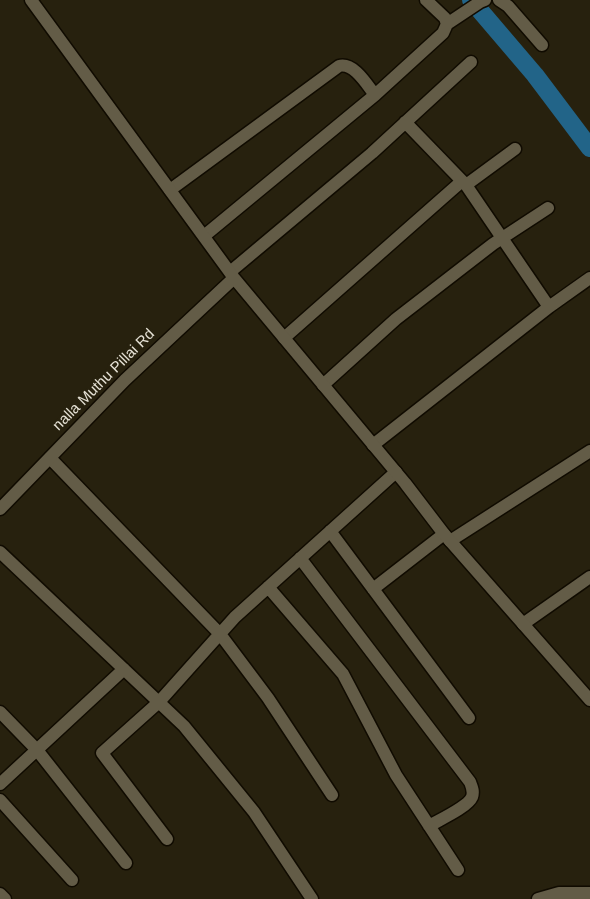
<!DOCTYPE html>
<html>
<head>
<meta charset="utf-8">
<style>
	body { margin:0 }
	canvas { display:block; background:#27210e }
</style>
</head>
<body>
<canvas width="590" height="899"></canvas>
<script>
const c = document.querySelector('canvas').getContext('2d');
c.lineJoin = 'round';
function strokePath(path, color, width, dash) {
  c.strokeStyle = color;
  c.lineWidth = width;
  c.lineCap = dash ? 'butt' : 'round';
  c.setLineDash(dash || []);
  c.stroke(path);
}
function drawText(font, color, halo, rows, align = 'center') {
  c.font = font + ' Arial,sans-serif';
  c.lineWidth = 5;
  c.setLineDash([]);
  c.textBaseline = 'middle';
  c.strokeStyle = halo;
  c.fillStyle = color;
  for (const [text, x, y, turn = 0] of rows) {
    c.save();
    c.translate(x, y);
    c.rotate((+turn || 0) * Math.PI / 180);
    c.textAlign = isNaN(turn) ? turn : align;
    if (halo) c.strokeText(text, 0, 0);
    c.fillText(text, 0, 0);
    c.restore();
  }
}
const canal = new Path2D(`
	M471 0 535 75 590 148`);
const minor = new Path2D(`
	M499 0 508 6 542 45
	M447 24 480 2 485 0
	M466 185 515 149
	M170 190 339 66C354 62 367 85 375 95
	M204 236 375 95 443 33 447 24 445 18 426 0
	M230 272 372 153 471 62
	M549 307 590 278
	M284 338 462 181
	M323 385 396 319 493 244 548 208
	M373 445 549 307 466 185 405 122
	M50 458 220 634 268 698 332 795
	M330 531 469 718
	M450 541 590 451
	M0 552 184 726 254 812 312 899
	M300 558 470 782C472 787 474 791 472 797 468 807 439 820 429 826
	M268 587 343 674 396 775 458 870
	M373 589 444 534
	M523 624 590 577
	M0 712 37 750 126 863
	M0 784 124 669
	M0 800 72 880
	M167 839 102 753 159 702 235 617 396 472
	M0 894 5 899
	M538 899 559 893H590`);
const tertiary = new Path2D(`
	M31 0 234 278 405 483 444 534 590 700
	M0 509 125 380 234 278`);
const streetNames = [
	["nalla Muthu Pillai Rd",104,380,-45]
];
strokePath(canal, '#226488', 18);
strokePath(minor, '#100b00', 15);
strokePath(tertiary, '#100b00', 15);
strokePath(minor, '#635c47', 12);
strokePath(tertiary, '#635c47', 12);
drawText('15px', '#e6e2d6', '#27210e', streetNames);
</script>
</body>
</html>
